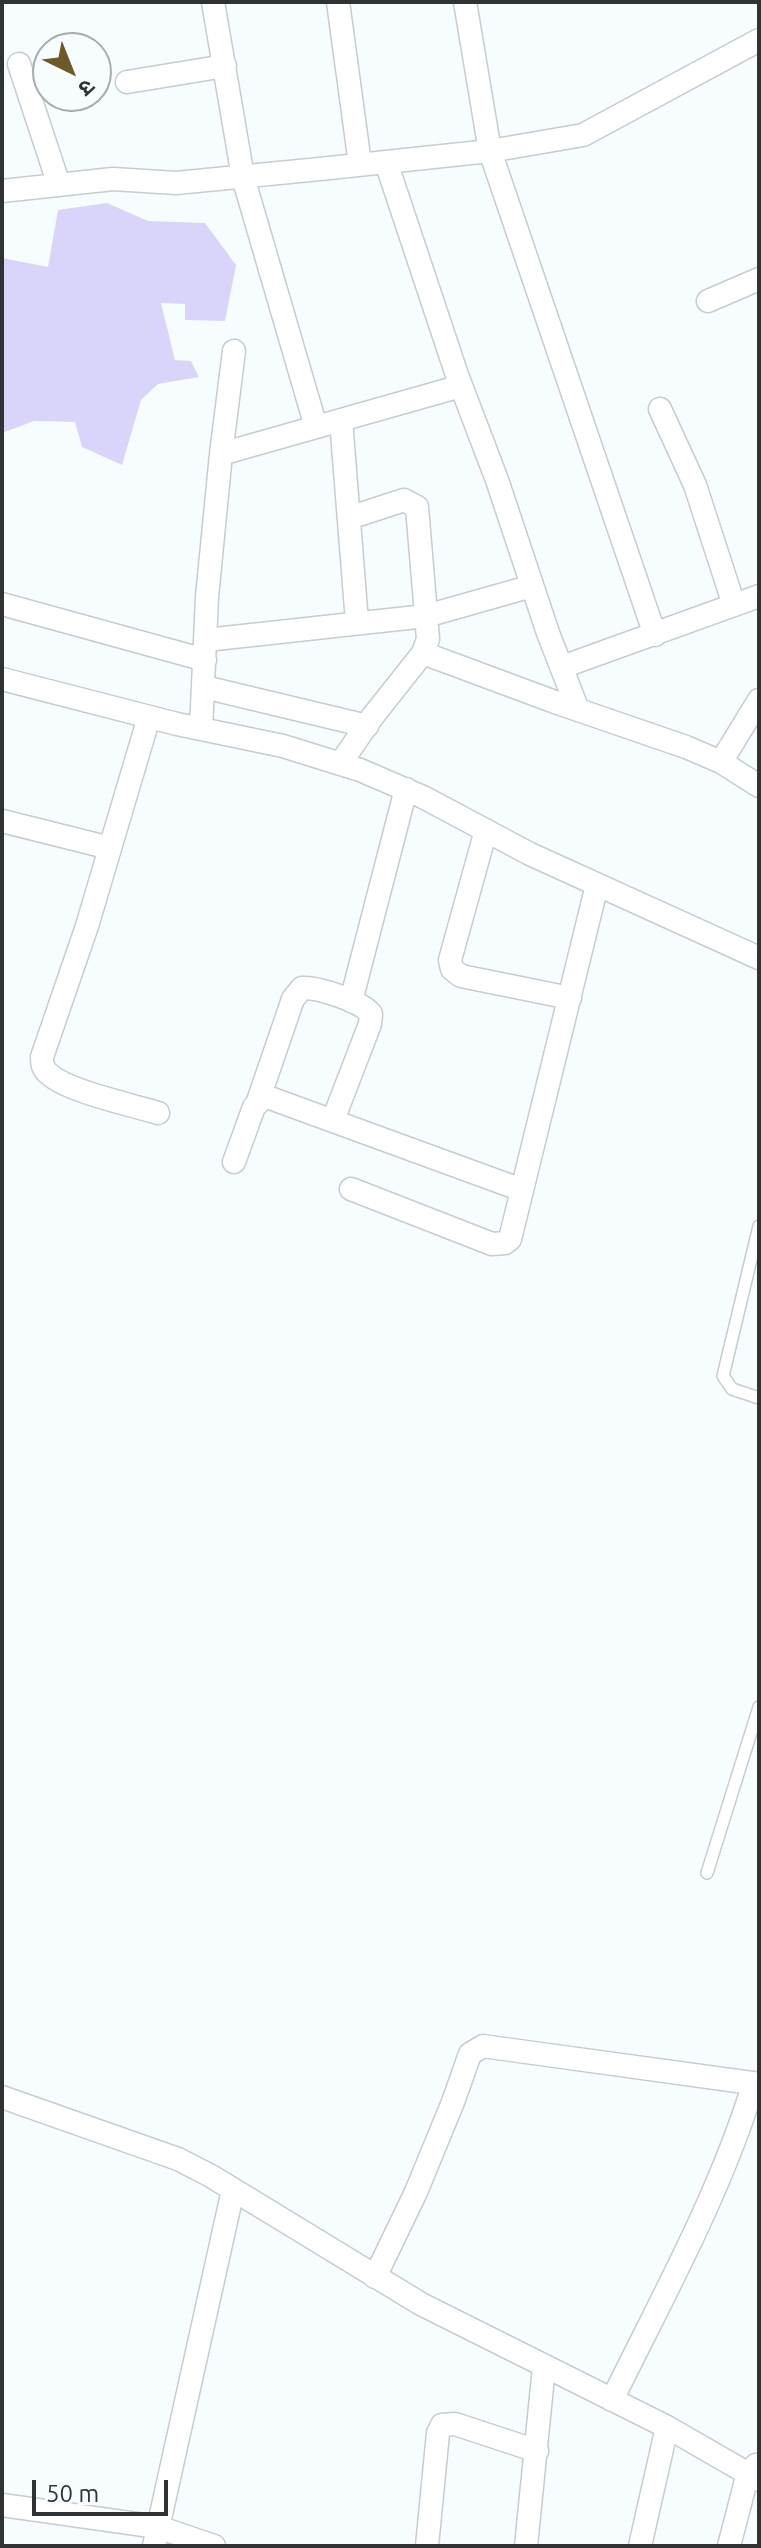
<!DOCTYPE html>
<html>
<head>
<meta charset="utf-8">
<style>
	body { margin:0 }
	#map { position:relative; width:761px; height:2548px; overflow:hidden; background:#f7fcfe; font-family:Ubuntu,"Noto Sans Devanagari",sans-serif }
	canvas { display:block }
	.frame { position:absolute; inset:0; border:4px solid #303335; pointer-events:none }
	.north { position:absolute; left:32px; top:32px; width:80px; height:80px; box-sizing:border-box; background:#f7fcfe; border:2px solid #a7acae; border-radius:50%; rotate:137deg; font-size:22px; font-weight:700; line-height:32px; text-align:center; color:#303335 }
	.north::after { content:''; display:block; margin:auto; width:28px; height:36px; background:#6e5a29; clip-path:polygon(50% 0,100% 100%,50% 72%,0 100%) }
	.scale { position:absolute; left:32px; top:2480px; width:136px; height:36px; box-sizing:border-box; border:4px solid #303335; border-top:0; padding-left:10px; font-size:24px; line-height:28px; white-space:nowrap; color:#303335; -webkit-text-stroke:6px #f7fcfe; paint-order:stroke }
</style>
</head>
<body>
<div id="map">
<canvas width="761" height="2548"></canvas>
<div class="frame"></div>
<div class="north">उ</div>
<div class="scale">50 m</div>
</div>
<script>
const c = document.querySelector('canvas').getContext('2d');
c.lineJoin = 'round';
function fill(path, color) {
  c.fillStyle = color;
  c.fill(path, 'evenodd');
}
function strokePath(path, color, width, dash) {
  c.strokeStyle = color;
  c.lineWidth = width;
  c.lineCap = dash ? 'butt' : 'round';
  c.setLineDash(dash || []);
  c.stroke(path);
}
const water = new Path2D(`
	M107 203 148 221 205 223 236 265 225 321 185 320V304L161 303 175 360 191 361 199 377 158 384 141 400 122 465 82 447 75 422 34 421 2 433V258L48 267 58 210Z`);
const service = new Path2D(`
	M759 1226 723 1376 732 1389 759 1398
	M707 1873 759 1707`);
const minor = new Path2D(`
	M213 2 243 177 316 427
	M338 2 360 164
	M465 2 490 151 655 635
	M19 64 59 185
	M127 82 225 66
	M386 162 457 375 497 480 548 633 578 710
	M2 191 113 179 176 183 320 169 490 151 583 135 759 40
	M708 301 759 279
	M660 409 695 485 734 605
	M341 420 357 622
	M221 454 461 386
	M2 604 205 660
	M206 640 426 616 532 586
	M423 653 555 702 686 747 721 762 759 786
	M562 667 759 596
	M2 679 177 724 283 746 360 770 423 797 530 854 759 958
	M204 687 367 726
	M149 717 87 926 42 1057C42 1065 43 1069 49 1074 67 1091 132 1105 158 1113
	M201 729 207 597 221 454 234 351
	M721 762 759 700
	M340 764 373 716 423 653 428 639 417 507 404 500 349 518
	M2 821 110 848
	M486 830 450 960 452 969 461 976 570 998
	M351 1001 406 789
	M258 1101 293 999 302 988C318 987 361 1001 371 1014L370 1024 333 1120
	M234 1162 254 1107 263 1098H270L522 1190
	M351 1189 492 1244 505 1243 510 1239 597 885
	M2 2097 178 2159 211 2176 421 2304 667 2427 759 2480
	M375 2277 416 2192 453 2102 470 2054 483 2046 497 2048 759 2084
	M612 2400C663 2296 720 2194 754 2083
	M2 2505 158 2527 214 2546
	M154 2546 233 2190
	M427 2546 438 2433 442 2425 455 2424 537 2451
	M526 2546 544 2367
	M640 2546 667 2427
	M729 2546 748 2473 756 2465`);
fill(water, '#d9d5fa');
strokePath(service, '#c5cdd1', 14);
strokePath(minor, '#c5cdd1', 25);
strokePath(service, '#fff', 11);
strokePath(minor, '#fff', 22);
</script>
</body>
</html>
